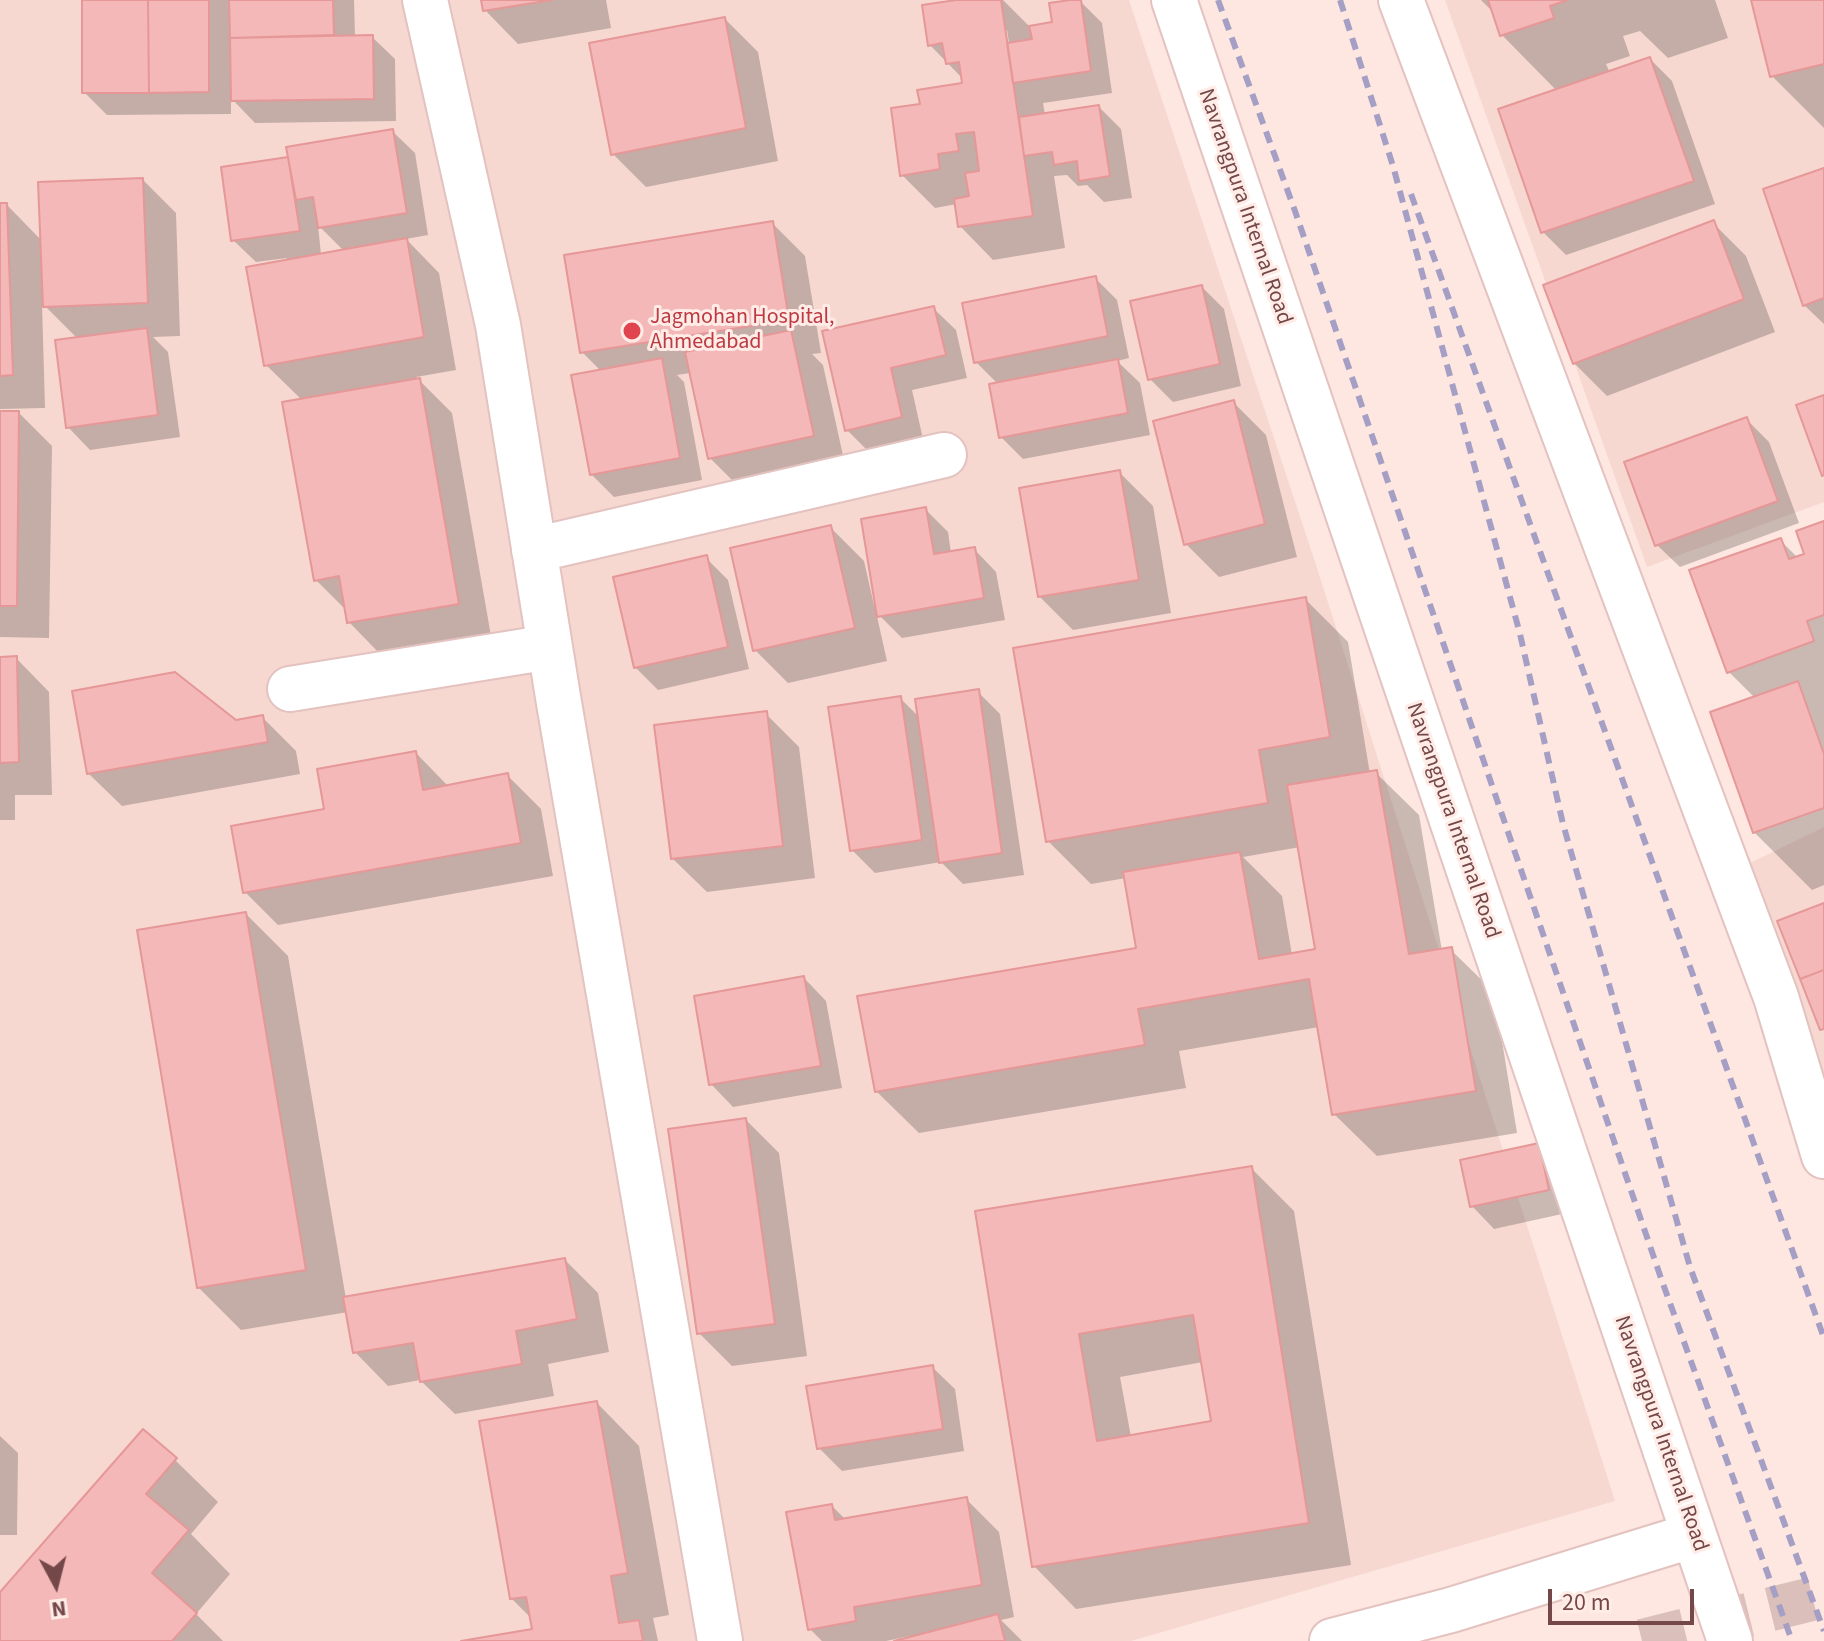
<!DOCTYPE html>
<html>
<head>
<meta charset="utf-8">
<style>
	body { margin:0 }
	#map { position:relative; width:1824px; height:1641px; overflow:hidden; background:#fde7e0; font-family:"Source Sans 3",sans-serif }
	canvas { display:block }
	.north { position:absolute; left:16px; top:1545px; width:80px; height:80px; -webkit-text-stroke:6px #ffece7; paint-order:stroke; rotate:173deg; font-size:22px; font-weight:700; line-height:32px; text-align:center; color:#744748 }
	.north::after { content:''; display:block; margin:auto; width:28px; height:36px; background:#744748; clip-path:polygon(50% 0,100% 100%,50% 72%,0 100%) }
	.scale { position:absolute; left:1548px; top:1589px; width:146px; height:36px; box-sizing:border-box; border:4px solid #744748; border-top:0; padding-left:10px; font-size:24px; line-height:28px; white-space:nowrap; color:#744748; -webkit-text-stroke:6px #ffece7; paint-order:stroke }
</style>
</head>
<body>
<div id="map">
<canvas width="1824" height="1641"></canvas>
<div class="north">N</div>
<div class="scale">20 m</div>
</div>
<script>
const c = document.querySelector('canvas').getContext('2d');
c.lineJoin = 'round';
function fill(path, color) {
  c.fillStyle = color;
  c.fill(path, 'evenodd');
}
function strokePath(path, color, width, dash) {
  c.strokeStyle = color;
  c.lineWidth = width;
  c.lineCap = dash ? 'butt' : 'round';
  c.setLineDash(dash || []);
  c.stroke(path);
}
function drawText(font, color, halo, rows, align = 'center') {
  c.font = font + ' "Source Sans 3",sans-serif';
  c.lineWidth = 6;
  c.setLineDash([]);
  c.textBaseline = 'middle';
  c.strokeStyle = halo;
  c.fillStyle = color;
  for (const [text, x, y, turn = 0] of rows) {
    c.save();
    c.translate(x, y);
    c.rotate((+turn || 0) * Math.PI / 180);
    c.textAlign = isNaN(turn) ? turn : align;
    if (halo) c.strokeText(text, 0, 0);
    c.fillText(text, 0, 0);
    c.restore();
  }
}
const residential = new Path2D(`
	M0 0H1129L1317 568 1615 1501 1131 1641H0Z
	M1445 0H1824V502L1647 567Z
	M1824 827V1079L1748 864Z`);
const shadow = new Path2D(`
	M84 0H354L355 37H372L395 59 396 121 255 123 231 98V114L107 115 84 92Z
	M483 0H606L611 28 518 44 485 10Z
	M970 0H1003L1031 28 1054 24 1080 1 1102 23 1112 93 1043 103 1045 115 1099 107 1121 129 1132 198 1104 202 1087 185 1078 186 1067 175 1054 176 1065 248 993 260 960 226 957 204 935 208 902 175 922 106 964 85 963 79 930 45ZM1003 30H1007L1014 75Z
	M1481 0H1715L1728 38 1668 58 1640 31 1623 36 1630 56 1606 64 1610 73 1650 59 1672 81 1715 204 1566 255 1543 232 1501 110 1557 91 1502 35 1495 14Z
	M1753 0H1824V128L1772 76Z
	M725 19 758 52 778 161 646 187 613 154Z
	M392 131 415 153 428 235 406 239 439 273 456 370 416 377 452 413 491 636 382 656 349 622 347 611 316 580 302 400 266 365 287 258 256 262 233 240 223 169 291 159ZM318 225 344 251 321 255Z
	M1824 170V324L1804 305Z
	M143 180 176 213 180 336 153 337 168 352 180 437 90 450 68 427 78 339 42 303 45 408 0 409V205H7L42 241Z
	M772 223 805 256 821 353 812 354 823 365 846 469 743 491 710 458 690 373 677 375 684 382 702 480 614 497 591 474 601 371 582 352Z
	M1713 223 1746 256 1775 332 1607 396 1574 363Z
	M1095 278 1117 300 1129 358 1117 361 1140 383 1150 435 1023 459 1001 437 998 384 976 362Z
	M1202 287 1224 309 1241 386 1173 402 1150 379Z
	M933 308 956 330 967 378 912 390 923 439 869 452 847 430Z
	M1233 402 1266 435 1297 557 1219 577 1186 544Z
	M0 413H19L52 446 49 638 0 637Z
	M1746 419 1769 442 1799 523 1680 567 1657 545Z
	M1120 473 1153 506 1171 613 1073 630 1039 596Z
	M925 509 948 532 951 553 974 549 996 572 1005 620 902 638 876 612 887 661 788 683 755 650 831 528 864 561 874 605H877Z
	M1824 523V885L1812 890 1754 832 1755 698 1729 672 1780 540 1798 558 1807 555Z
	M706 558 728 580 749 669 658 690 635 667Z
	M1305 599 1348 642 1370 774 1376 773 1419 815 1442 951 1451 950 1494 992 1517 1133 1377 1156 1334 1114 1319 1027 1179 1051 1186 1088 919 1133 876 1091 1138 949 1126 878 1091 884 1048 841ZM1300 847 1317 951 1292 955 1282 896 1243 857Z
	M0 658H16L49 692 52 795H15V820H0Z
	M978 692 1000 714 1024 875 963 884 941 862 875 873 852 850 900 698 919 717Z
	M766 714 799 747 815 878 707 892 673 859Z
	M262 717 296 751 300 774 122 806 88 773Z
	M416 753 449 787 508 776 541 809 553 876 278 925 245 892 327 811Z
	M246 914 288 956 346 1299 565 1260 598 1293 609 1352 548 1364 554 1396 455 1414 420 1380 388 1386 355 1352 348 1312 241 1330 199 1288Z
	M804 978 826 1001 842 1088 733 1107 711 1084Z
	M746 1120 779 1153 807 1356 732 1366 699 1333Z
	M1538 1145 1571 1212 1494 1229 1472 1206Z
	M1251 1168 1294 1211 1351 1565 1076 1609 1034 1566 977 1213ZM1203 1362 1214 1423 1131 1437 1120 1377Z
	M932 1367 955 1389 964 1451 842 1471 819 1448Z
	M597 1403 639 1446 669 1615 653 1618 658 1641H472L534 1630 532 1619 512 1599Z
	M0 1436 18 1453 17 1535H0Z
	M175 1460 218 1502 191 1534 230 1574 196 1614 223 1641H0V1595Z
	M966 1499 999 1532 1014 1617 1001 1620 1022 1641H902L911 1639 910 1636 886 1641H822L810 1629 832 1506 846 1520Z`);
const building = new Path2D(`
	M82 0H148L149 93H82Z
	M148 0H209V92L149 93Z
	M229 0H333L334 35 230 38Z
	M481 0H552L483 11Z
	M956 0H1001L1033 216 958 227 954 199 969 196 965 173 979 171 974 132 956 134 959 151 938 154 940 169 900 176 891 108 920 104 917 90 962 83 959 62 946 64 942 43 928 46 922 5Z
	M1070 0H1081L1091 71 1013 83 1007 43 1032 39 1029 26 1052 22 1049 3Z
	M1488 0H1568L1550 6 1554 18 1500 36Z
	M1751 0H1824V64L1770 77Z
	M725 17 746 128 611 155 589 43Z
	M373 35 374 99 231 101 230 38Z
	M1650 57 1694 181 1541 233 1498 109Z
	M1099 105 1110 176 1079 181 1077 161 1054 165 1052 152 1024 156 1019 117Z
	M393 129 407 213 318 228 313 197 296 200 286 147Z
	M288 157 300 231 231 241 221 167Z
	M1824 168V298L1803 306 1763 189Z
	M143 178 148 303 43 307 38 182Z
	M0 203H7L13 375 0 376Z
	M1714 220 1744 299 1573 364 1543 285Z
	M773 221 789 320 580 353 564 255Z
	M407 238 424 337 264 366 246 267Z
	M1096 276 1108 336 974 363 962 303Z
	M1202 285 1220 364 1148 380 1130 301Z
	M934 306 946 355 891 368 902 417 845 431 822 331Z
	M147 328 158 415 66 428 55 340Z
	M791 330 814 436 708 459 685 352Z
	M662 358 680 458 590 475 571 375Z
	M1118 359 1128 413 999 438 989 384Z
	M420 378 459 604 347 623 339 576 314 581 282 402Z
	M1824 395V475L1822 476 1796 405Z
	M1234 400 1265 524 1184 545 1153 421Z
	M0 411H19L17 606H0Z
	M1747 417 1778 501 1655 546 1624 462Z
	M1120 470 1139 580 1038 597 1019 488Z
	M926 507 934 554 975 547 984 598 877 617 861 519Z
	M1824 521V615L1807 621 1814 641 1727 673 1689 570 1781 538 1789 559 1804 554 1796 531Z
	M831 525 855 628 753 651 730 548Z
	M707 555 728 647 634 668 613 577Z
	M1306 597 1330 737 1259 750 1268 803 1046 842 1013 648Z
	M17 656 19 762 0 763V657Z
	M175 672 236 720 263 715 268 742 87 774 72 691Z
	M1798 681 1824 754V808L1753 833 1710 712Z
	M979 689 1002 853 939 863 915 699Z
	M901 696 922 840 850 851 828 707Z
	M767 711 783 846 671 859 654 725Z
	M416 751 423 790 508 773 521 843 243 893 231 826 324 809 317 769Z
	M1377 770 1409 954 1452 947 1476 1091 1332 1115 1309 979 1138 1009 1145 1045 875 1092 857 996 1136 948 1123 872 1240 852 1259 959 1315 949 1287 785Z
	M1824 903V970L1800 979 1777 921Z
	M246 912 306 1270 197 1288 137 930Z
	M1824 970V1029L1820 1030 1800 979Z
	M804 976 821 1066 709 1085 694 996Z
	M746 1118 775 1324 697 1334 668 1129Z
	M1539 1143 1549 1190 1470 1207 1460 1160Z
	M1252 1166 1309 1523 1032 1567 975 1211ZM1193 1315 1211 1421 1097 1441 1079 1334Z
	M565 1258 577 1319 516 1331 522 1364 420 1382 413 1343 353 1353 343 1297Z
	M933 1365 943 1429 817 1449 806 1386Z
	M597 1401 628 1573 611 1576 619 1623 639 1620 643 1641H461L532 1629 526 1597 510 1599 479 1421Z
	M143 1429 177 1458 146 1494 189 1530 152 1573 197 1613 172 1641H0V1592Z
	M967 1497 982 1585 854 1607 856 1621 808 1630 786 1512 832 1504 835 1520Z
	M998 1614 1005 1641H894Z`);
const majorTunnel = new Path2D(`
	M1642 1641 1824 1596`);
const minor = new Path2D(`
	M425 0 498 325 559 703 720 1641
	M1174 0 1730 1641
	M1401 0 1776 997 1824 1156
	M534 550 944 455
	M290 689 550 647
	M1332 1641 1451 1610 1694 1535`);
const rail = new Path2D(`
	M1218 0 1295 211 1662 1281 1792 1641
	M1340 0 1393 166 1520 634 1563 824 1690 1267 1824 1631
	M1411 194 1824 1338`);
const markers = [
	[632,331,10,"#e0444e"]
];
const streetNames = [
	["Navrangpura Internal Road",1244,207,71],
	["Navrangpura Internal Road",1452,821,71],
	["Navrangpura Internal Road",1660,1434,71]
];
const healthNames = [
	["Jagmohan Hospital,",650,318],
	["Ahmedabad",650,343]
];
fill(residential, '#f6d8d1');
fill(shadow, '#0003');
fill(building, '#f3b8b7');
strokePath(building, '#e69797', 2);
strokePath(majorTunnel, '#dbbfba', 44, [44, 22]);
strokePath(minor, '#e3c2bf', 48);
strokePath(minor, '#fff', 44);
strokePath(rail, '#a59fc5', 6, [12, 8]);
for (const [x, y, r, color] of markers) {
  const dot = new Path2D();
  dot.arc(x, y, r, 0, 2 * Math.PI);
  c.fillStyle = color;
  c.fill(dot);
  strokePath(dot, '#ffece7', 3);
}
drawText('22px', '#744748', '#ffece7', streetNames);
drawText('22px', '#be3a42', '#ffece7', healthNames, 'left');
</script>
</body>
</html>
